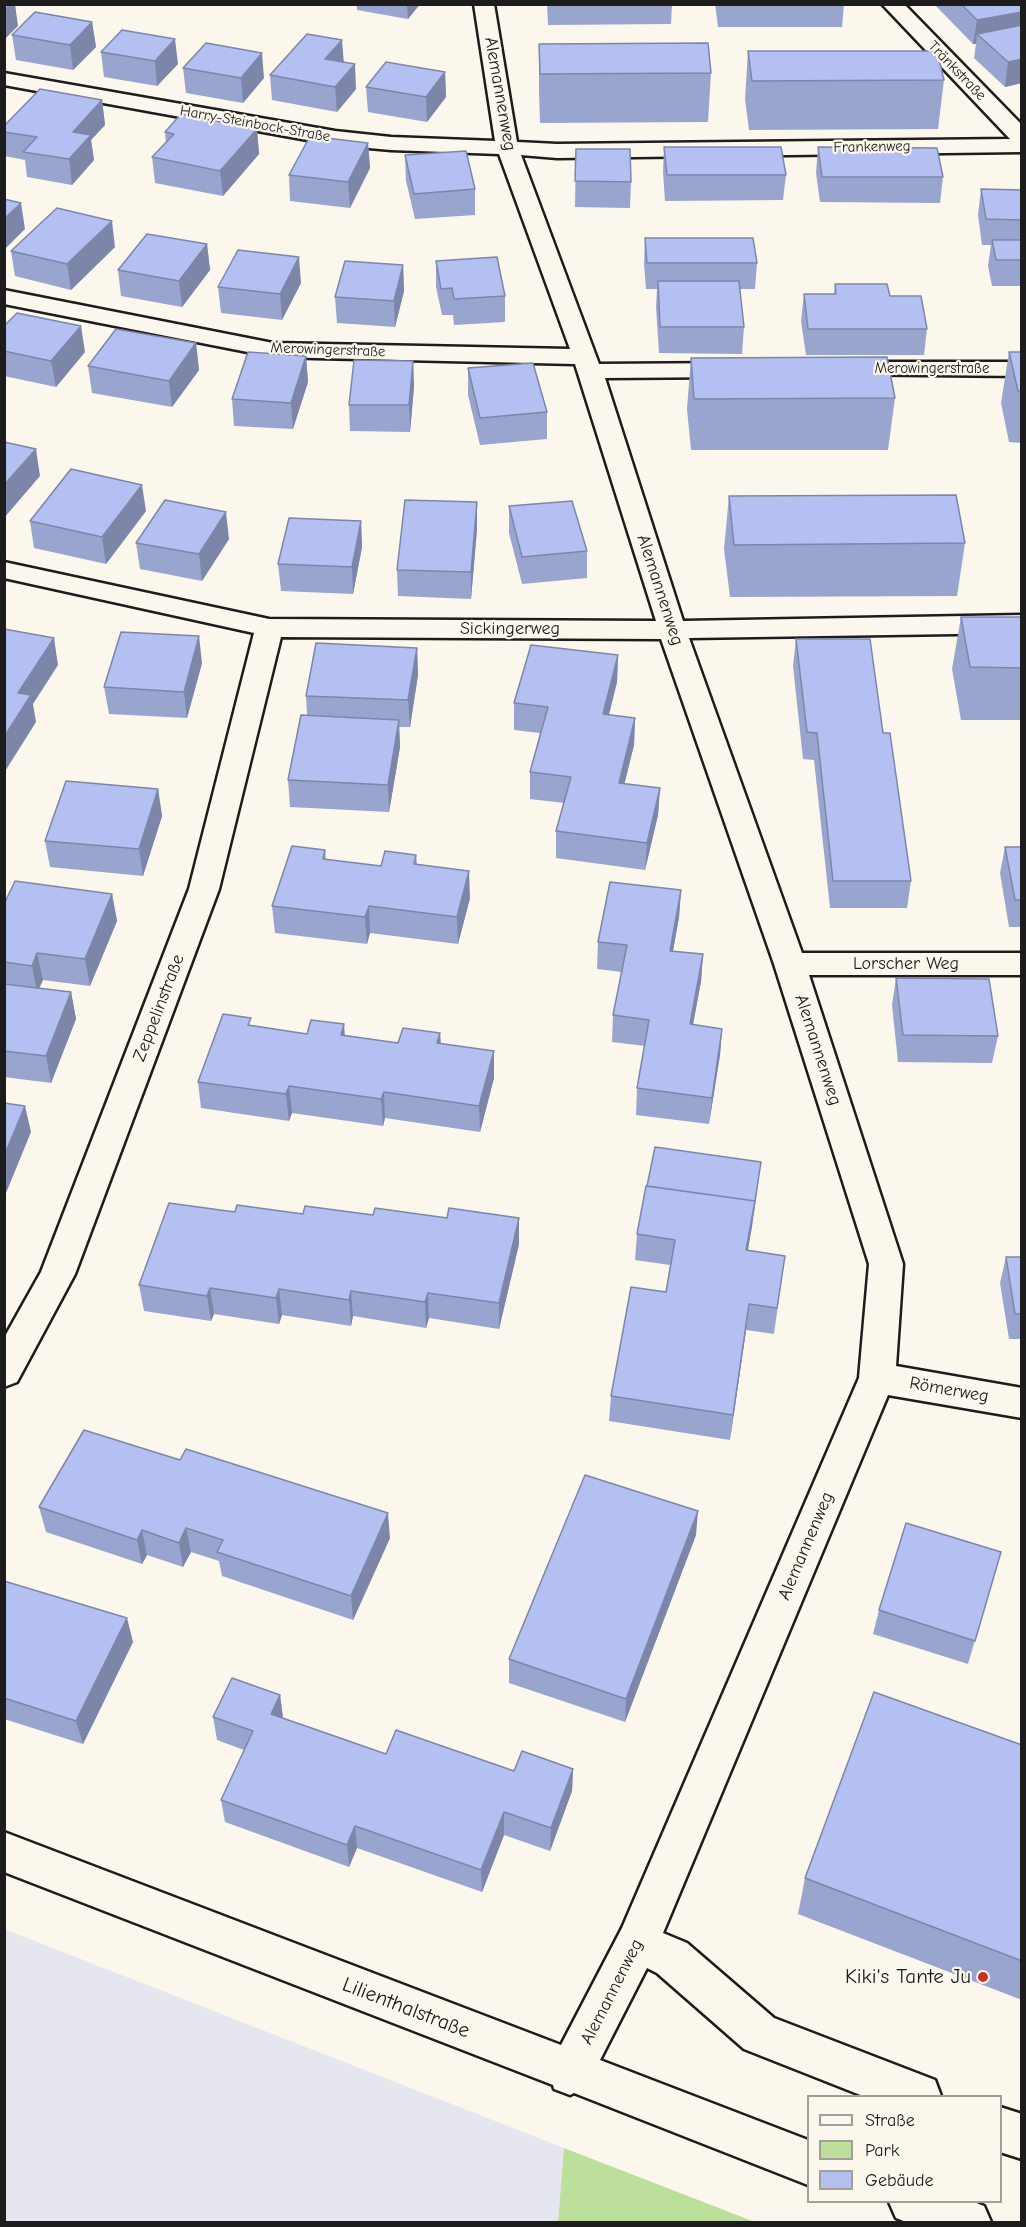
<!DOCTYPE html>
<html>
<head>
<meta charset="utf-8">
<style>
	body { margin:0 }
	#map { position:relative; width:1026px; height:2227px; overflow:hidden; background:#fbf7ec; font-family:"Comic Neue",sans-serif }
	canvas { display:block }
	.frame { position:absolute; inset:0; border:6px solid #1c1c1c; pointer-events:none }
	.legend { position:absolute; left:807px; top:2095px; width:195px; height:108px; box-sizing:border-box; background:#fbf7ec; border:2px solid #a29f99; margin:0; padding:8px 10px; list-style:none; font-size:18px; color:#1c1c1c }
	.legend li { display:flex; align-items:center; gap:12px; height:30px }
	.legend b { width:30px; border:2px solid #a29f99 }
</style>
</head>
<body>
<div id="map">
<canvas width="1026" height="2227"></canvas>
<div class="frame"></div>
<ul class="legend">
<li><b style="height:8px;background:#fbf7ec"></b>Straße</li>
<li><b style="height:16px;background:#bce09b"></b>Park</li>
<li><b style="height:16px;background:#b3c0f1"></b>Gebäude</li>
</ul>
</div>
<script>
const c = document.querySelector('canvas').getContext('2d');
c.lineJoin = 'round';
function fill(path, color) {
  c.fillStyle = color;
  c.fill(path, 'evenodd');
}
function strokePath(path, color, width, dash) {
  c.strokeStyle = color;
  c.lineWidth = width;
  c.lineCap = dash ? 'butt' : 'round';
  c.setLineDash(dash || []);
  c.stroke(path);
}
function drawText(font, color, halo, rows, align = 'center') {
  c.font = font + ' "Comic Neue",sans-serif';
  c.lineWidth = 4.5;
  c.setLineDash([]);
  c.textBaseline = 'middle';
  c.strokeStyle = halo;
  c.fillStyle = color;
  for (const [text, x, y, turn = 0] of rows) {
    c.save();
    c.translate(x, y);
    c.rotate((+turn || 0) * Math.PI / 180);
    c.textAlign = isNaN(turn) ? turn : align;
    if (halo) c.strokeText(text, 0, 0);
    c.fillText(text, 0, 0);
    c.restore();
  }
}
const built = new Path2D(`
	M4 1929 564 2148 558 2222H5Z`);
const green = new Path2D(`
	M564 2148 755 2222H558Z`);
const minor = new Path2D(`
	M474 4H494L517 142 557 144 1010 139 882 4H904L1022 125V152L557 158 521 155 599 364 735 363 744 365 747 370 744 375 735 377 605 378 683 621 1022 615V633L689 638 802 953H1022V975H809L903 1264 896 1366 1022 1388V1418L888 1395 663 1933 687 1943 774 2018 935 2080 941 2096H863L744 2049 657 1973 647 1968 600 2060 808 2140V2185L574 2093 570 2095 554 2089 553 2085 4 1872V1832L561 2045 622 1928 859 1378 869 1264 774 964 661 639 281 637 219 889 75 1274 17 1382 4 1387V1338L41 1272 189 889 254 633 4 578V562L269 619 656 621 575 364 273 357 4 304V290L273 343 570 349 499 154 391 150 335 145 4 85V73L335 131 391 137 495 141Z
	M843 362H1022V376L834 374 831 369 834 364Z
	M1000 2107 1022 2114V2159L1000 2152Z
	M889 2202H974L984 2206 991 2222H906L896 2218Z`);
const wall = new Path2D(`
	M357 4H420L408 19 357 10Z
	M547 4H672L671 24 548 25Z
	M715 4H844L842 27H718Z
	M934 4H1022V83L1005 87 974 58 976 44H973Z
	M92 22 96 47 73 70 16 60 12 35Z
	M539 44 711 73 708 122 540 123 539 92Z
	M748 51 944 80 938 129 749 130 745 99Z
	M101 52 178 64 157 86 104 77Z
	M343 62 356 89 337 112 272 100 270 75Z
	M183 68 264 78 243 103 186 93Z
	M445 72 446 97 427 122 368 112 366 87Z
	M102 100 105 125 91 140 94 160 72 185 27 177 25 160 4 156V126Z
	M257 129 259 154 223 196 155 183 152 157 166 143 165 132Z
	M368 143 370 168 350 208 290 201 289 175Z
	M664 147 786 175 783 200 665 201 663 172Z
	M818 147 943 177 940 203 820 202 816 173Z
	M576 149 631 182 630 208 575 207Z
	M405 155 475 189V215L415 219 406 181Z
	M981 189 1022 190V286H992L988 266 991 245H982L978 215Z
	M645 238 757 263 755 289H740L744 327 742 354 659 353 656 307 657 289H646L644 264Z
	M207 244 210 270 182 307 121 296 118 270Z
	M115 247 71 290 15 276 11 251Z
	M436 261 505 296V322L454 325 453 315H442L436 287Z
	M403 265 404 291 395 327 337 323 335 297Z
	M301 283 282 320 221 313 218 287Z
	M835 284 890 296 927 329 924 355H806L801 321 804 294H834Z
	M4 326 85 352 56 387 4 376Z
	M196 343 199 370 172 407 92 393 88 366Z
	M1009 352H1022V443L1009 442 1001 403Z
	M306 356 308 382 293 429 234 426 232 399Z
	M691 358 895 398 888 450H691L687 409Z
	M413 361 414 387 410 432 350 431 349 405Z
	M468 368 547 412V439L480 445 468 395Z
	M729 496 965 543 957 596 730 597 724 549Z
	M477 502V529L471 599 398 596 397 570Z
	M509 506 587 551V578L522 584 509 533Z
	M146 511 106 564 34 548 30 521Z
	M361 521 362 547 353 594 281 591 278 564Z
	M229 539 202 581 140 569 136 543Z
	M961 617H1022V720H961L952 669Z
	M796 639 883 733 911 881 907 908H830L814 760 803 759 793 666Z
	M417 648 418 675 410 727H399L400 747 389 812 290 807 288 780 307 715 306 696Z
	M618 655 617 682 609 715 635 718 634 745 624 784 660 788 658 815 645 870 556 858V831L564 803 530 799V772L540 733 514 730V703Z
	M202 663 187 718 109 714 104 687Z
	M158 789 162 816 143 876 50 867 45 841Z
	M1005 847H1022V927H1009L1000 873Z
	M325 850 326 859 381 866 416 855 417 864 470 898 458 944 370 933 367 944 275 933 272 906Z
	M681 890 679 917 673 951 703 954 701 981 693 1025 722 1029 720 1055 709 1124 636 1115 637 1088 645 1046 612 1042 613 1015 622 972 597 969 598 942Z
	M112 894 117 921 90 986 43 980 39 989 71 992 76 1019 51 1083 4 1077V904Z
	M896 978 998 1036 992 1063 898 1062 892 1005Z
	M252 1026 307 1034 345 1035 398 1043 440 1033 441 1044 494 1078 480 1132 385 1118 383 1126 292 1113 289 1121 201 1108 198 1082Z
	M759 1176 748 1250 785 1256 774 1334 746 1330 730 1440 609 1421 611 1396 666 1292 670 1265 635 1260 637 1234Z
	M235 1212 373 1215 447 1218H519V1244L499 1329 429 1318 426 1328 353 1316 351 1326 282 1315 279 1324 214 1314 211 1321 144 1311 139 1285Z
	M1006 1257H1022V1339H1009L1000 1283Z
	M39 1507 390 1538 353 1620 222 1576 219 1561 191 1552 183 1567 147 1555 142 1564 46 1532Z
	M696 1535 625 1722 509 1683V1659Z
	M1001 1552 968 1664 873 1634 879 1610Z
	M4 1581 133 1642 83 1744 4 1719Z
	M280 1695 283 1719 386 1754 514 1771 573 1769 572 1791 550 1851 504 1835 482 1892 357 1848 349 1867 225 1822 221 1800 244 1750 217 1740 213 1717Z
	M1022 1745V2000L798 1914 805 1878Z`);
const shadedWall = new Path2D(`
	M11 4H15L18 26 4 40V11Z
	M407 4H420L408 19Z
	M1022 12V36L977 34 976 44H973L977 20Z
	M92 22 96 47 73 70 70 45Z
	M175 39 178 64 157 86 155 61Z
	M342 40 344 65 325 59Z
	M262 53 264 78 243 103 241 78Z
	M1022 59V83L1005 87 1008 62Z
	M355 64 356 89 337 112 335 87Z
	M445 72 446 97 427 122 426 97Z
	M102 100 105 125 91 140 94 160 72 185 69 159 73 132Z
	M257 129 259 154 223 196 220 171Z
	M368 143 370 168 350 208 348 182Z
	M21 203 25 229 4 250V219Z
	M112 221 115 247 71 290 67 264Z
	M207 244 210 270 182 307 179 281Z
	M299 257 301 283 282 320 280 294Z
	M403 265 404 291 395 327 394 301Z
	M81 326 85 352 56 387 51 361Z
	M196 343 199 370 172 407 169 381Z
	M306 356 308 382 293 429 291 403Z
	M413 361 414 387 410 432 409 405Z
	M36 449 40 476 4 518V485Z
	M142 485 146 511 106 564 102 537Z
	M477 502V529L471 599V572Z
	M226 512 229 539 202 581 199 554Z
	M361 521 362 547 353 594 352 567Z
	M199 636 202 663 187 718 184 692Z
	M54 638 58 665 33 704 36 722 4 773V737L18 693Z
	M417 648 418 675 410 727 408 700Z
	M618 655 617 682 602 741 603 714Z
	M635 718 634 745 618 810 619 783Z
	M399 720 400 747 389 812 388 785Z
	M660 788 658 815 645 870 647 843Z
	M158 789 162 816 143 876 139 849Z
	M469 871 470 898 458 944 457 917Z
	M681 890 679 917 668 978 670 951Z
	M112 894 117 921 90 986 85 959Z
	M369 906 370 933 367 944 365 917Z
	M37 953 43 980 37 992 32 966Z
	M703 954 701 981 688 1051 690 1024Z
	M71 992 76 1019 51 1083 46 1056Z
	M344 1024 346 1051 341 1035Z
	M722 1029 720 1055 709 1124 712 1098Z
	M440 1033 441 1060 437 1043Z
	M494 1051V1078L480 1132 479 1106Z
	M289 1086 292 1113 289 1121 286 1094Z
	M384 1092 385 1118 383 1126 381 1099Z
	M25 1106 31 1132 4 1198V1156Z
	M759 1176 752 1227 743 1276 746 1250Z
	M519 1218V1244L499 1329V1303Z
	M210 1288 214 1314 211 1321 207 1296Z
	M279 1289 282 1315 279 1324 276 1298Z
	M351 1291 353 1316 351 1326 349 1300Z
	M428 1293 429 1318 426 1328 425 1302Z
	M749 1304 746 1330 730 1440 733 1415Z
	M698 1511 696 1535 625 1722 626 1699Z
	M388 1513 390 1538 353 1620 351 1596Z
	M186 1528 191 1552 183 1567 179 1543Z
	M142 1530 147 1555 142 1564 137 1540Z
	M127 1618 133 1642 83 1744 76 1721Z
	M280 1695 283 1718 275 1737 271 1714Z
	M573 1769 572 1791 550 1851 551 1828Z
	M504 1812V1835L482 1892 481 1870Z
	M355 1826 357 1848 349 1867 347 1845Z`);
const building = new Path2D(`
	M4 4H11L4 11Z
	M961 4H1022V12L977 20Z
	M35 12 92 22 70 45 12 35Z
	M1022 25V59L1008 62 977 34Z
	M122 30 175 39 155 61 101 52Z
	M307 34 342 40 325 59 355 64 335 87 270 75Z
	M206 43 262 53 241 78 183 68Z
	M708 43 711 73 540 74 539 44Z
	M748 51H937L944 80 752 81Z
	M386 62 445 72 426 97 366 87Z
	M40 89 102 100 73 132 91 135 69 159 23 152 37 137 4 132V126Z
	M181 114 257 129 220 171 152 157 174 134 165 132Z
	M310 136 368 143 348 182 289 175Z
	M664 147H781L786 175H667Z
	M818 147 937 148 943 177H822Z
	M576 149H630L631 182 575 181Z
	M466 151 475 189 414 194 405 155Z
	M981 189 1022 190V220L986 219Z
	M4 199 21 203 4 219Z
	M57 208 112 221 67 264 11 251Z
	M147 234 207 244 179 281 118 270Z
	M645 238H753L757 263H647Z
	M992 240H1022V260H996Z
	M238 250 299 257 280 294 218 287Z
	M497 257 505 296 454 299 452 288 441 289 436 261Z
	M345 261 403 265 394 301 335 297Z
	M658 281H739L744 327H660Z
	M835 284H887L890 296H921L927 329H808L804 294H836Z
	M17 313 81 326 51 361 4 351V326Z
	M116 329 196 343 169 381 88 366Z
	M248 352 306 356 291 403 232 399Z
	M1009 352H1022V391H1018Z
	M887 357 895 398 694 399 691 358Z
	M354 360 413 361 409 405H349Z
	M533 363 547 412 480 418 468 368Z
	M4 442 36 449 4 485Z
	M71 469 142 485 102 537 30 521Z
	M956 495 965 543 734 545 729 496Z
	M165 500 226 512 199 554 136 543Z
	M405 500 477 502 471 572 397 570Z
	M572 501 587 551 522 557 509 506Z
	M289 518 361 521 352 567 278 564Z
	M961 617H1022V668L970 667Z
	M4 629 54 638 18 693 31 695 4 737Z
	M121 632 199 636 184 692 104 687Z
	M796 639H870L883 733H890L911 881H833L817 733 807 732Z
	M316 643 417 648 408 700 306 696Z
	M531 645 618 655 603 714 635 718 619 783 660 788 647 843 556 831 571 777 530 772 548 707 514 703Z
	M301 715 399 720 388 785 288 780Z
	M66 781 158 789 139 849 45 841Z
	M292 846 325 850 323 859 381 866 385 851 416 855 414 864 469 871 457 917 369 906 365 917 272 906Z
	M1005 847H1022V900H1015Z
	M15 881 112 894 85 959 37 953 32 966 4 962V904Z
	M610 882 681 890 670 951 703 954 690 1024 722 1029 712 1098 637 1088 649 1020 613 1015 627 945 598 942Z
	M896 978 989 979 998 1036 903 1035Z
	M4 984 71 992 46 1056 4 1051Z
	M223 1014 251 1018 248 1025 307 1034 311 1020 344 1024 341 1035 398 1043 403 1028 440 1033 437 1043 494 1051 479 1106 384 1092 381 1099 289 1086 286 1094 198 1082Z
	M4 1103 25 1106 4 1156Z
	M655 1147 761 1162 753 1214 755 1201 647 1186Z
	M646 1186 755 1201 746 1250 785 1256 777 1308 749 1304 733 1415 611 1396 631 1287 666 1292 675 1240 637 1234Z
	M169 1203 235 1212 237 1205 303 1214 305 1206 373 1215 375 1208 447 1218 449 1208 519 1218 499 1303 428 1293 425 1302 351 1291 349 1300 279 1289 276 1298 210 1288 207 1296 139 1285Z
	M1006 1257H1022V1314H1015Z
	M84 1430 180 1460 186 1449 388 1513 351 1596 217 1552 223 1540 186 1528 179 1543 142 1530 137 1540 39 1507Z
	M585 1475 698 1511 626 1699 509 1659Z
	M906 1523 1001 1552 975 1641 879 1610Z
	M4 1581 127 1618 76 1721 4 1698Z
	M232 1678 280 1695 271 1714 386 1754 396 1730 514 1771 522 1751 573 1769 551 1828 504 1812 481 1870 355 1826 347 1845 221 1800 253 1731 213 1717Z
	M874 1692 1022 1745V1961L805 1878Z`);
const markers = [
	[983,1977,6,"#c8321e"]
];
const farStreetnames = [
	["Tränkstraße",957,71,46],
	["Harry-Steinbock-Straße",255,124,10],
	["Frankenweg",872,147,-1],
	["Merowingerstraße",328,350,2],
	["Merowingerstraße",932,369]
];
const streetNames = [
	["Alemannenweg",500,94,80],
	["Alemannenweg",660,590,72],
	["Sickingerweg",510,629],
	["Lorscher Weg",906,964],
	["Zeppelinstraße",159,1008,-69],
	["Alemannenweg",818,1050,72],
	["Römerweg",949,1390,10],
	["Alemannenweg",806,1546,-67],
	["Alemannenweg",612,1992,-63]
];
const nearPoinames = [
	["Kiki's Tante Ju",971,1977]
];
const nearStreetnames = [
	["Lilienthalstraße",406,2008,21]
];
fill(built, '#e5e6ee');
fill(green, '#bce09b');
strokePath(minor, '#1c1c1c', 5);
fill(minor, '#fbf7ec');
fill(wall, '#9aa5cf');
fill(shadedWall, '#7d86a9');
fill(building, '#b3c0f1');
strokePath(building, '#7d86a9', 1.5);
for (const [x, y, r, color] of markers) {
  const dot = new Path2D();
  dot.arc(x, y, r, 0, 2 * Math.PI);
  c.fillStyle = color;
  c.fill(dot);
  strokePath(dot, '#fbf7ec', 2);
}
drawText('15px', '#1c1c1c', '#fbf7ec', farStreetnames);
drawText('18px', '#1c1c1c', '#fbf7ec', streetNames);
drawText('21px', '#1c1c1c', '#fbf7ec', nearPoinames, 'right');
drawText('21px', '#1c1c1c', '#fbf7ec', nearStreetnames);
</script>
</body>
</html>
